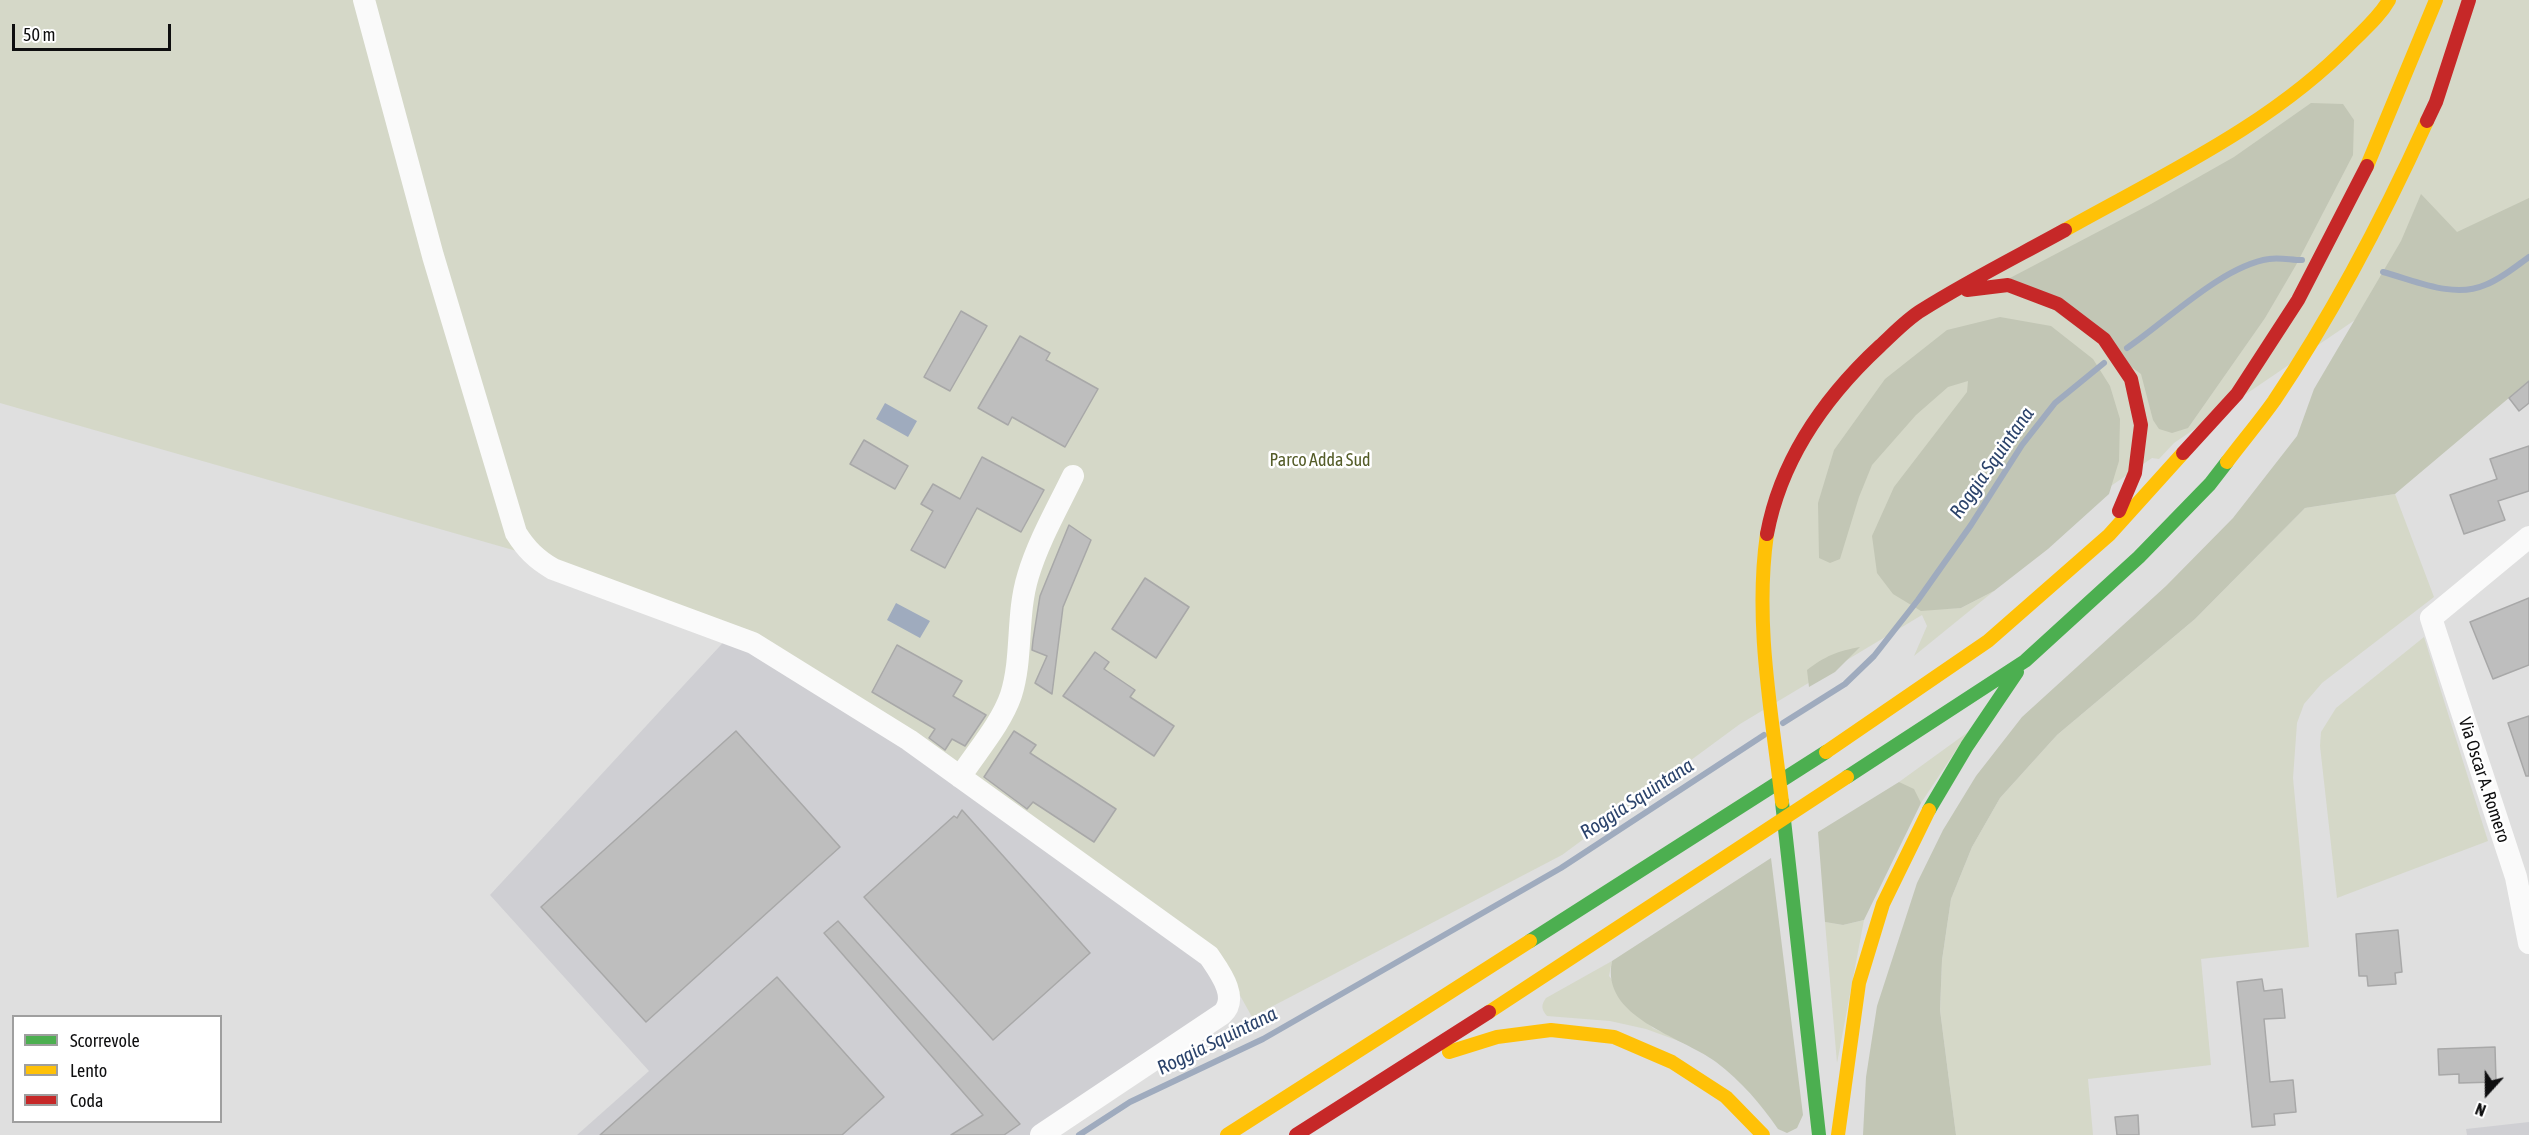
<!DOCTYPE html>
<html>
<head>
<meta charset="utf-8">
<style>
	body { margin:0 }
	#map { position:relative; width:2529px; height:1135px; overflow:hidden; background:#dfdfdf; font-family:"Asap Condensed",sans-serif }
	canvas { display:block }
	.legend { position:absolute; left:12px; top:1015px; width:210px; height:108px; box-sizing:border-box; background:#fff; border:2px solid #9f9f9f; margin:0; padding:8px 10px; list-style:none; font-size:18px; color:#0e0e0f }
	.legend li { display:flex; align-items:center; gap:12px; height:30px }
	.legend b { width:30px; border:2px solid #9f9f9f }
	.north { position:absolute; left:2457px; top:1063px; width:60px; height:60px; -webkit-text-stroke:4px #fff; paint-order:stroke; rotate:201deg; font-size:16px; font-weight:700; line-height:24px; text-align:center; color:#0e0e0f }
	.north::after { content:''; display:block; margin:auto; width:21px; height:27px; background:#0e0e0f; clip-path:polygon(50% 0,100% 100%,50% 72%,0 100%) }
	.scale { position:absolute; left:12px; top:24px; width:159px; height:27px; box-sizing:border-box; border:3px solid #0e0e0f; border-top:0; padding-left:8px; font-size:18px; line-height:21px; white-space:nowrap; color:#0e0e0f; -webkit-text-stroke:4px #fff; paint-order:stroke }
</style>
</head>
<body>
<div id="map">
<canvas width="2529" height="1135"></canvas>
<ul class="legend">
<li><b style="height:8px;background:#4caf50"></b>Scorrevole</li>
<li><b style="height:8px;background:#ffc107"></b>Lento</li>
<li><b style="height:8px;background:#c62828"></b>Coda</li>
</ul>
<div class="north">N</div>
<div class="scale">50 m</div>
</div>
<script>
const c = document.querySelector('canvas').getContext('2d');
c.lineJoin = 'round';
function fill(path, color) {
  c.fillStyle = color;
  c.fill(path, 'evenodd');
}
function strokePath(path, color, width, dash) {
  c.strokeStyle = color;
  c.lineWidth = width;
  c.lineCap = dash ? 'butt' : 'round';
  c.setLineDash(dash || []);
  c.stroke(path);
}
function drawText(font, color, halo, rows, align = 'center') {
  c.font = font + ' "Asap Condensed",sans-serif';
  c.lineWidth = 5;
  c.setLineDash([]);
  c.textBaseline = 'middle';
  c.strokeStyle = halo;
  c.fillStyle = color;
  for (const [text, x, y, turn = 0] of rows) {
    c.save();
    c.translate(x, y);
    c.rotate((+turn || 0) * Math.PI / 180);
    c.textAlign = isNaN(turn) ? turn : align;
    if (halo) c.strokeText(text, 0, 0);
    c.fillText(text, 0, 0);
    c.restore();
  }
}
const built = new Path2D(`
	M731 634 753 643 1209 956 1228 1005 1041 1135H577L649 1071 490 895Z
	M2529 1122V1135H2467L2466 1129Z`);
const green = new Path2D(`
	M0 0H2529V238L2377 305 2174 443 2159 459 2152 458 1930 609 1961 608 1994 591 1914 656 1927 626 1922 615 1740 724 1562 855 1252 1017 1217 954 754 632 555 562 0 403Z
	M2395 494 2434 597 2322 683 2304 704 2297 723 2293 778 2309 947 2201 959 2211 1065 2088 1079 2093 1135H1956L1940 1010 1942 960 1951 899 1972 847 2000 798 2057 735 2195 619 2305 508Z
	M2424 637 2488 841 2337 898 2320 746 2321 732 2336 708Z
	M1968 732 1921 803 1899 782Z
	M1864 920 1837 1063 1825 922 1843 925Z
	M1612 961 1609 976 1653 1028 1687 1044 1646 1029 1610 1021 1547 1016C1541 1009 1541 1005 1546 998Z`);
const forest = new Path2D(`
	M2311 103 2343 104 2354 120 2353 155 2296 265 2265 318 2188 428 2172 433 2159 429 2153 420 2141 374 2010 278 2151 204 2234 157Z
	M2421 194 2457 232 2529 198V381L2395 494 2305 508 2195 619 2057 735 2000 798 1972 847 1951 899 1942 960 1940 1010 1956 1135H1863L1866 1077 1877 1006 1917 883 1943 830 1976 776 2022 717 2166 586 2233 518 2297 436 2314 389 2401 241Z
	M2000 317 2051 326 2093 359 2110 386 2120 419 2119 461 2109 494 2048 549 1994 591 1961 608 1921 611 1893 594 1877 573 1872 536 1894 487 1967 392 1968 381 1948 387 1916 415 1872 465 1859 497 1840 559 1830 563 1819 558 1818 503 1834 450 1885 379 1947 330Z
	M1860 647 1835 672 1809 687 1807 670C1825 656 1838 651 1860 647Z
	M1899 782 1914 789 1921 803 1864 920 1843 925 1825 922 1818 832Z
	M1771 858 1803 1115 1797 1128 1787 1133 1778 1129C1760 1103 1742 1082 1716 1062 1681 1036 1600 1018 1612 961Z`);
const water = new Path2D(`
	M885 403 917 421 908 437 876 419Z
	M896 603 930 621 920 638 887 620Z`);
const stream = new Path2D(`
	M2383 272C2414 280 2453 299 2485 285 2501 279 2515 267 2529 257
	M2127 348C2167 321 2222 266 2269 259 2279 257 2291 260 2302 260
	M1783 723 1845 684 1874 656 1918 600 1971 525 2022 445 2055 403 2104 363
	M1079 1135 1130 1102 1263 1039 1561 868 1764 735`);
const building = new Path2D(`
	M961 311 987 326 950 391 924 377Z
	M1020 336 1050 353 1046 360 1098 389 1065 447 1012 417 1008 425 978 408Z
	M2529 381V403L2519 411 2509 398Z
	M864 440 908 466 895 489 850 464Z
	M2529 446V491L2498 501 2505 520 2464 534 2450 495 2497 479 2490 459Z
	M982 457 1044 490 1021 532 977 508 945 568 911 550 933 511 921 504 933 484 960 499Z
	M1069 525 1091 540 1063 607 1052 694 1035 683 1047 656 1032 650 1033 640 1040 596Z
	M1145 578 1189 607 1156 658 1112 629Z
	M2529 598V665L2493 679 2470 622Z
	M897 645 962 681 953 696 986 715 965 746 952 739 945 750 929 738 935 729 872 692Z
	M1095 652 1109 662 1104 669 1135 690 1130 697 1174 726 1154 756 1063 696Z
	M2529 716V776H2526L2508 723Z
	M736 731 840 847 646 1022 541 907Z
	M1014 731 1036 745 1030 753 1116 809 1094 842 1033 802 1027 809 984 777Z
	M962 810 1090 953 993 1040 864 897 954 816 957 818Z
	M838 921 1020 1124 1004 1135H951L983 1115 824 933Z
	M2398 930 2402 972 2395 973 2396 984 2368 986 2367 976H2359L2356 934Z
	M777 977 884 1097 842 1135H600Z
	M2262 979 2264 991 2282 989 2285 1018 2264 1019 2270 1082 2293 1080 2296 1112 2274 1114 2275 1125 2252 1127 2237 982Z
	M2495 1047 2496 1082 2459 1083V1074L2439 1075 2438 1049Z
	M2138 1115 2139 1135H2117L2115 1117Z`);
const street = new Path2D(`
	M364 0 433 256 516 533C526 549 536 559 553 569L753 643 909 740 1209 956C1219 971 1240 998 1222 1014L1041 1135
	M2529 537 2431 618 2516 877 2529 943
	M960 777C977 751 1001 724 1011 695 1023 657 1016 615 1028 576 1038 542 1057 509 1073 476`);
const fast = new Path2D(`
	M1847 777 2025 661 2139 557 2210 484 2227 462
	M1782 802 1819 1135
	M1929 810 1967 746 2017 672
	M1530 941 1826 752`);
const slow = new Path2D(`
	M2367 166 2436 0
	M2065 230C2165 174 2273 124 2353 41 2366 28 2380 16 2389 0
	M2227 462C2242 442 2259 422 2274 401 2334 312 2383 218 2427 121
	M1767 534C1754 623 1772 714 1782 802
	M1826 752 1988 641 2109 535 2183 453
	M1489 1012 1847 777
	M1449 1052 1497 1037 1551 1030 1614 1037 1672 1062 1726 1097 1763 1135
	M1227 1135 1530 941
	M1838 1135 1859 983 1883 904 1929 810`);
const jam = new Path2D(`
	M2427 121 2436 102 2469 0
	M1967 290 2008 285 2058 304 2104 339 2131 379 2141 425 2135 473 2119 511
	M2183 453 2237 394 2298 300 2367 166
	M1767 534C1781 459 1825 397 1880 346 1893 334 1907 319 1922 310 1968 281 2018 256 2065 230
	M1296 1135 1489 1012`);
const parkNames = [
	["Parco Adda Sud",1320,460]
];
const streetNames = [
	["Via Oscar A. Romero",2484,780,72]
];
const waterNames = [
	["Roggia Squintana",1992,463,-55],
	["Roggia Squintana",1637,799,-33],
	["Roggia Squintana",1217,1041,-26]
];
fill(built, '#cfcfd3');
fill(green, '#d5d8c8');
fill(forest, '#c2c6b5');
fill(water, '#9fabbe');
strokePath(stream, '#9fabbe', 6);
fill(building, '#bebebe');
strokePath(building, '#a8a8a8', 1.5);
strokePath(street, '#fafafa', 22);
strokePath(fast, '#4caf50', 14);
strokePath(slow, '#ffc107', 14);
strokePath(jam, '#c62828', 14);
drawText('18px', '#545c28', '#fff', parkNames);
drawText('18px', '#0e0e0f', '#fff', streetNames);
drawText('italic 20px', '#2b436b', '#fff', waterNames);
</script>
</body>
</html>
